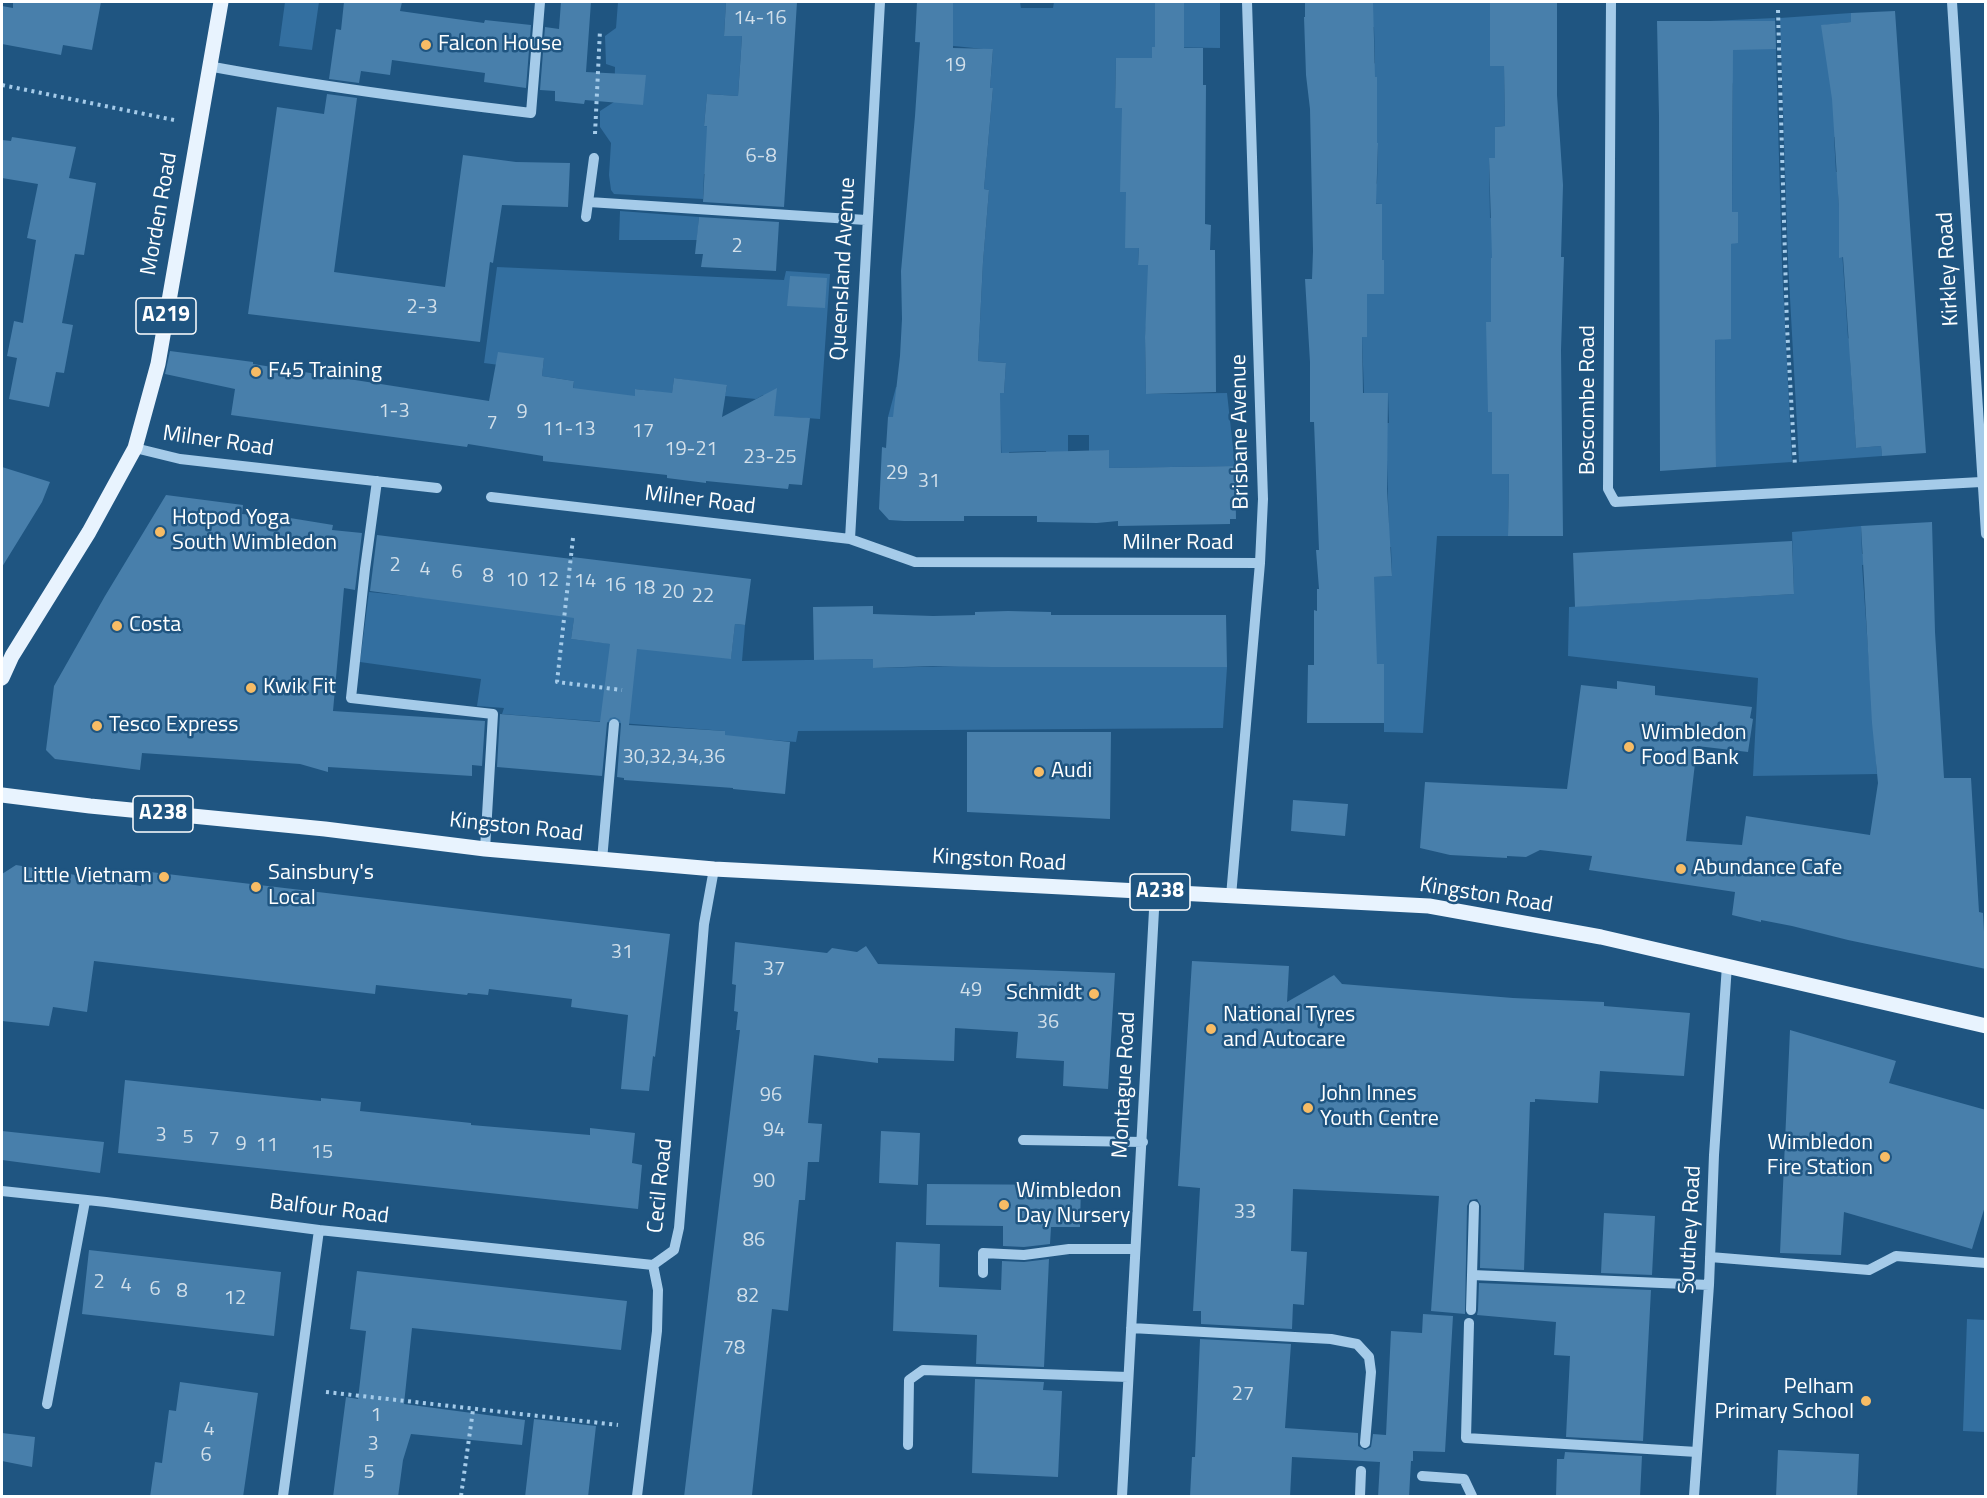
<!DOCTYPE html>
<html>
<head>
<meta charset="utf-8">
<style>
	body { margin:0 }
	#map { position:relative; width:1987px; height:1498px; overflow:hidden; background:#1f5581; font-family:"Titillium Web",sans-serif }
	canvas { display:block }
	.frame { position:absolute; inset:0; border:3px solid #fff; pointer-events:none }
</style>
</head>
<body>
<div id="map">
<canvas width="1987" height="1498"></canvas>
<div class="frame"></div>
</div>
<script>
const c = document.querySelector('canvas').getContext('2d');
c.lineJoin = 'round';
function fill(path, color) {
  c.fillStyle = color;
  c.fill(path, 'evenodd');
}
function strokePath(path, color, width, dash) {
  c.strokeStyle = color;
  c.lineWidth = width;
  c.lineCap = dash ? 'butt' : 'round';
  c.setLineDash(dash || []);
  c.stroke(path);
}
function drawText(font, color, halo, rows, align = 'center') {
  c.font = font + ' "Titillium Web",sans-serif';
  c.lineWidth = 5;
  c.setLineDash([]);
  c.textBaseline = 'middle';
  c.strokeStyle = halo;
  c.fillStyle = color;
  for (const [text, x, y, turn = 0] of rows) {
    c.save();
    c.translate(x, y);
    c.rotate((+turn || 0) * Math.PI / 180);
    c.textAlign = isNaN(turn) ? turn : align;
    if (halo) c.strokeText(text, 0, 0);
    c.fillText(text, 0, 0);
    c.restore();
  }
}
const green = new Path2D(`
	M285 2H319L312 50 279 46Z
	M618 2H726L724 35 742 36 738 96 707 94 704 126 739 128 734 174H704L703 199 614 194 611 190 609 175 611 143 600 127V111L614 102 615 67 606 64 605 36 616 28Z
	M953 2H1020L1021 8H1053L1054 2H1155V12H1184V2H1220V48L1152 47V58H1116L1115 108H1151L1140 192 1125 248H1139L1138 265H1158L1148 303 1145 336 1146 394 1227 393 1235 466 1109 468V450L1089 451V435H1068V470L1047 472 1046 451 1009 452V471L1002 472 1001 440 974 441 917 419 888 417 896 387 1004 393 1006 363 978 361 983 262 989 190 984 189 993 88H990L993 50 915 42 917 20 953 3Z
	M1373 2H1490V65L1504 66 1505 126 1495 127V158H1489L1490 218H1507V258H1491V322L1488 412H1492V474H1509L1508 536H1437L1423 733 1384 732V665L1369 664 1373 577 1392 576 1391 547H1378L1389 536 1387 461 1379 423H1389L1388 393H1364L1362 337H1367V294H1384V260H1365L1382 238V204L1362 203 1377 183 1378 144H1360L1377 107V77L1358 78 1375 63 1374 27H1358Z
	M1851 13V22L1825 25 1835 116 1859 135 1834 137 1836 172 1861 171 1862 191 1838 193C1841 241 1845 289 1848 338L1875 356 1850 358 1856 448 1881 446 1882 456 1799 462 1788 261 1780 18Z
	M1775 18 1782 265 1792 462 1716 467 1715 340 1731 338 1730 244 1738 242V212H1732L1733 84 1710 54V21Z
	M620 211 699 217 697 240H619Z
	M497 267 784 280 786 271 830 274 820 419 792 417 790 432 772 430 769 397 763 395 756 399 725 396 727 386 674 378 672 394 636 389 635 396 571 405 574 381 542 376 544 358 515 367 484 363Z
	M1861 526 1862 554 1886 553V563L1862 565 1877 774 1753 776 1758 678 1568 656 1569 607 1794 594 1792 532Z
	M369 592 438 599 576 605 571 639 731 658 735 624 745 625 742 661 873 659 874 668 960 666 1227 667 1223 728 798 731 796 742 724 736 725 731 502 714 504 708 477 706 481 679 360 662Z
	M1967 1319 1985 1320V1432L1963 1431Z`);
const building = new Path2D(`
	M13 2H101L92 50 63 45 61 55 2 44V6L13 8Z
	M344 2H402L400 11 484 23 485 20 531 25 526 88 484 82 485 73 392 60 390 75 361 71 359 83 329 79 336 29 341 30Z
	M561 2H591L586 72 646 75 643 105 585 100 584 104 555 101V91L540 90 545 27 559 29Z
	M726 2H797L784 207 703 202 707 126H704L707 94 738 96 742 36H724Z
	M917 2H953V48L993 49 990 88H993L984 189 989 190 983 262 978 361 1006 363 1004 393H1000L1001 453 1109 450V468L1235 466 1236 519H1230V524L1118 526V521L1097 523 1037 522V516H964V521H904L889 520 879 509 882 447 886 448 888 417H893L900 356 902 319 901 271 915 116 920 42H915Z
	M1155 2H1184V48H1203V85H1206L1205 224 1211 225 1210 250H1215L1216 392 1146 394 1145 337 1148 265H1138L1139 248H1125L1126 192H1120L1122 108H1115L1116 58H1152V47H1155Z
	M1305 2H1373L1375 77H1377V143H1378L1376 204H1382V260H1384V294H1367V337H1362L1363 393H1388L1387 489 1392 576 1374 577 1377 664H1384V723H1307L1308 665H1314V610L1317 611V589H1319L1316 550H1319L1314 422H1310V362L1305 279H1312L1313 251 1310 109 1306 75 1304 17H1305Z
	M1490 2H1557V95L1563 185 1561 257H1564L1561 350 1563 536H1508L1509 474H1492V412H1488L1486 322H1491V258H1492L1489 158H1495V127L1505 126 1504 66H1490Z
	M1895 11 1926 453 1882 456 1881 446 1856 448 1843 257 1839 258V209L1832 99 1821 25 1851 22V13Z
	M1657 21H1775L1776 49 1733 50 1732 212H1738V243L1731 244V339L1715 340 1716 467 1660 471 1659 116Z
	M327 94 357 98 334 272 445 287 463 155 516 162 570 163 568 207 502 205 493 263 490 262 480 342 248 314 277 107 324 114Z
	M12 137 76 147 69 178 96 183 84 255 75 254 62 323 73 325 64 373 56 372 49 407 9 399 17 358 7 356 14 321 23 323 36 240 27 238 38 184 2 178V140L11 141Z
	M699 217 779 222 776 271 701 267 703 254H695Z
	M790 276 827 278 825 308 787 306Z
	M170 351 253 362V364L489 401 498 352 544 358 542 376 574 381 573 388 635 396V389L672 393 674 378 727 385 722 417 777 388 774 416 810 418 802 485 789 484 788 489 706 481V483L667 478V475L543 461V456L468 444 467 447 231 415 235 389 165 374Z
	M2 467 50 482 42 502 2 567Z
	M166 495 243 505 242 514 290 518 333 525 332 530 362 533 355 590 344 588 333 711 485 721 482 766 472 765V776L328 767V772L300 764 142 753 140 770 55 759 46 750 54 686 105 596Z
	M1932 522 1935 632 1944 778H1971L1979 912 1983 913 1986 969 1848 940 1792 926 1761 920V922L1732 915 1735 892 1589 870 1592 856 1540 850 1526 857 1507 856V858L1450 855 1420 848 1425 782 1567 789 1581 685 1617 689V681L1655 686V695L1752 707 1750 718 1753 719 1748 752 1697 746 1686 841 1742 845 1746 816 1870 835 1878 783 1872 723 1861 526Z
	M377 535 572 559V557L751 579 745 625 735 624 731 659 637 649 629 725 725 731V735L790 742 785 794 733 789V788L624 780V778L617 777 621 724 620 720 615 717 610 718 607 723 602 776 497 767 500 714 600 722 610 644 571 639 574 618 370 591Z
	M1792 541 1794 594 1575 607 1573 553Z
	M873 606V614L933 616 975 615V612L1008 611 1051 612V615H1226L1227 667H991L933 666 873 668V659L814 660 813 607Z
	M967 732H1111L1110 819 967 812Z
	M1293 800 1348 804 1345 836 1291 831Z
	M16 865 141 886 142 871 670 934 655 1057 653 1056 649 1091 621 1089 628 1015 571 1007 572 999 489 989 488 995 468 993 467 995 376 985 375 994 94 961 87 1012 53 1007 49 1026 2 1021V874Z
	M735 942 827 953 832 948 857 952 866 946 878 964 1115 973 1108 1089 1063 1086 1064 1061 1016 1058 1018 1032 955 1028 954 1061 878 1058V1063L814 1055 808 1123 822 1124 819 1162H808L805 1200H799L788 1311 772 1309 752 1495 684 1497 740 1030H736L738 1012 734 1011 736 985 732 984Z
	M1192 961 1289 966 1287 1002 1334 975 1342 984 1513 998 1604 1002V1006L1690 1013 1684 1076 1600 1071 1598 1103 1535 1099V1102H1530L1524 1270 1480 1268 1481 1206 1477 1199 1470 1200 1467 1206 1465 1314 1431 1311 1439 1196 1293 1189 1291 1251 1307 1252 1304 1305 1293 1304 1292 1329 1201 1324V1311H1193L1200 1188 1178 1186Z
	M1790 1030 1896 1061 1889 1083 1986 1110V1203L1972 1249 1844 1212 1841 1255 1780 1253Z
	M125 1080 321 1101V1098L361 1102 360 1111 471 1123V1125L590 1135V1128L635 1133 632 1163 642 1165 638 1209 118 1153Z
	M2 1131 104 1142 100 1173 2 1160Z
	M881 1131 920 1133 918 1185 879 1183Z
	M927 1184 1081 1185 1080 1227H1051L1050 1244 1024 1247 1003 1246V1226L926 1225Z
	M1604 1213 1655 1216 1652 1275 1601 1273Z
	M896 1242 940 1244 939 1287 1001 1290 1002 1261 1024 1262 1049 1259 1044 1367 976 1364 977 1335 893 1331Z
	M89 1250 281 1272 274 1336 82 1314Z
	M357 1271 627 1301 621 1350 412 1328 404 1404 525 1420 522 1445 411 1434 403 1460 398 1497H333L346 1397 358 1399 366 1331 350 1329Z
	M1479 1283 1651 1290 1643 1441 1566 1437 1570 1356 1554 1355 1556 1322 1477 1315 1478 1310Z
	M1423 1314 1453 1316 1445 1452 1413 1451V1461H1411L1409 1497H1378L1380 1462 1292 1457 1290 1497H1190L1192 1457H1195L1200 1339 1291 1344 1285 1428 1358 1433V1446L1365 1450 1371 1447 1373 1434 1386 1435 1391 1331 1422 1333Z
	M975 1379 1044 1382 1043 1390 1062 1391 1058 1477 972 1473Z
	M180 1382 258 1393 243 1497H150L155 1462 162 1463 169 1410 176 1411Z
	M534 1419 596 1426 588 1497H525Z
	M2 1433 35 1437 32 1467 2 1461Z
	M1778 1450 1859 1454 1857 1497H1776Z
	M1565 1452 1642 1456 1640 1497H1556L1557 1459H1564Z`);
const path = new Path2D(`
	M1778 10 1787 327 1795 467
	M2 85 174 120
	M595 134 600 30
	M573 538 557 682 622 690
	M326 1392 618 1425
	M461 1496 473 1410`);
const minor = new Path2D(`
	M1611 2 1608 489 1615 502 1981 482
	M1952 2 1986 534
	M208 66C315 86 423 100 531 113L540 2
	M589 202 866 220
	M586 217 594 158
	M135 448 180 459 437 488
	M377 481 365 569 351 698 493 714 485 849
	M491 497 850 539 915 562 1260 563
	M850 539 880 2
	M602 860 614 724
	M1231 896 1260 563 1263 499 1247 2
	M1023 1140 1143 1142
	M2 1191 106 1202 319 1230 653 1265
	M1710 1257 1869 1270 1896 1256 1986 1263
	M653 1265 674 1250 679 1228 704 924 714 869
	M983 1273V1253L1024 1255 1069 1249H1135
	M1472 1275 1709 1285
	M1471 1310 1474 1206
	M1469 1323 1466 1438 1697 1452
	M1131 1328 1331 1339 1357 1344 1369 1357 1371 1372 1365 1443
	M47 1404 85 1201
	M908 1445 909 1380 923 1370 1128 1377
	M1422 1476 1464 1479 1472 1496
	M283 1496 319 1230
	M637 1496 657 1331 658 1290 653 1265
	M1122 1496 1155 892
	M1360 1496 1361 1471
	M1694 1496 1709 1285 1714 1155 1727 965`);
const major = new Path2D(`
	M2 678 12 656 89 532 135 448 158 364 221 2
	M2 795 90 806 325 829 485 849 714 869 1429 906 1601 937 1986 1026`);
const markers = [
	[426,45,6,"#f7bc65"],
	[256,372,6,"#f7bc65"],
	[160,532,6,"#f7bc65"],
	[117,626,6,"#f7bc65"],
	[251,688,6,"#f7bc65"],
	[97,726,6,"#f7bc65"],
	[1629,747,6,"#f7bc65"],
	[1039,772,6,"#f7bc65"],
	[1681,869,6,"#f7bc65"],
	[164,877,6,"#f7bc65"],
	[256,887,6,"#f7bc65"],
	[1094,994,6,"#f7bc65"],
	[1211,1029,6,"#f7bc65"],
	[1308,1108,6,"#f7bc65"],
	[1885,1157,6,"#f7bc65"],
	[1004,1205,6,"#f7bc65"],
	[1866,1401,6,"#f7bc65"]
];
const numberNames = [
	["14-16",760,19],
	["19",955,66],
	["6-8",761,157],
	["2",737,247],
	["2-3",422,308],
	["1-3",394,412],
	["9",522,413],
	["7",492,424],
	["11-13",569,430],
	["17",643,432],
	["19-21",691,450],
	["23-25",770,458],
	["29",897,474],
	["31",929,482],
	["2",395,566],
	["4",425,570],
	["6",457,573],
	["8",488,577],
	["10",517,581],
	["12",548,581],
	["14",585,582],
	["16",615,586],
	["18",644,589],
	["20",673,593],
	["22",703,597],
	["30,32,34,36",674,758],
	["31",622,953],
	["37",774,970],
	["49",971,991],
	["36",1048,1023],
	["96",771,1096],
	["94",774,1131],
	["3",161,1136],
	["5",188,1138],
	["7",214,1140],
	["9",241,1145],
	["11",267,1146],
	["15",322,1153],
	["90",764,1182],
	["33",1245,1213],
	["86",754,1241],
	["2",99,1283],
	["4",126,1286],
	["6",155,1290],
	["8",182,1292],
	["82",748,1297],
	["12",235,1299],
	["78",734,1349],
	["27",1243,1395],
	["1",376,1416],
	["4",209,1430],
	["3",373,1445],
	["6",206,1456],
	["5",369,1473]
];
const shields = [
	[166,316,60],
	[163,814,60],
	[1160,892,60]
];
const shieldNames = [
	["A219",166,316],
	["A238",163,814],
	["A238",1160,892]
];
const poiNames = [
	["Falcon House",438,45],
	["F45 Training",268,372],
	["Hotpod Yoga",172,519],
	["South Wimbledon",172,544],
	["Costa",129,626],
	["Kwik Fit",263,688],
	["Tesco Express",109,726],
	["Wimbledon",1641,734],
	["Food Bank",1641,759],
	["Audi",1051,772],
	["Abundance Cafe",1693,869],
	["Sainsbury's",268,874],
	["Local",268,899],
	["Little Vietnam",152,877,"right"],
	["Schmidt",1082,994,"right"],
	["National Tyres",1223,1016],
	["and Autocare",1223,1041],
	["John Innes",1320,1095],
	["Youth Centre",1320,1120],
	["Wimbledon",1873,1144,"right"],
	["Fire Station",1873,1169,"right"],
	["Wimbledon",1016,1192],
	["Day Nursery",1016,1217],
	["Pelham",1854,1388,"right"],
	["Primary School",1854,1413,"right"]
];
const streetNames = [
	["Morden Road",160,214,-80],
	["Queensland Avenue",844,269,-87],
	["Kirkley Road",1949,269,-93],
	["Boscombe Road",1589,400,-90],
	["Brisbane Avenue",1241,432,-91],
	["Milner Road",218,442,8],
	["Milner Road",700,501,7],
	["Milner Road",1178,544],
	["Kingston Road",516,828,6],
	["Kingston Road",999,861,3],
	["Kingston Road",1486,896,9],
	["Montague Road",1125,1085,-87],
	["Cecil Road",661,1186,-84],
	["Balfour Road",329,1210,7],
	["Southey Road",1691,1230,-87]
];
fill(green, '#336fa0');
fill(building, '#487fab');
strokePath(path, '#a5cbe9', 4, [3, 4.5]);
strokePath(minor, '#a5cbe9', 10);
strokePath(major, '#e8f3fe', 15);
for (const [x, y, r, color] of markers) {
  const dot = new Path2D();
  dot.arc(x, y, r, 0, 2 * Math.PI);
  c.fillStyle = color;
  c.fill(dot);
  strokePath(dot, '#1f5581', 2);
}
drawText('20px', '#d1dfea', null, numberNames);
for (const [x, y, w] of shields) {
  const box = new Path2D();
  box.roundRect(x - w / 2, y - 18, w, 36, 4.5);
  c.fillStyle = '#1f5581';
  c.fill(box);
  strokePath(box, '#fff', 1.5);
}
drawText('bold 21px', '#fff', null, shieldNames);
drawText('22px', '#fff', '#1f5581', poiNames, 'left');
drawText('22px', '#fff', '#1f5581', streetNames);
</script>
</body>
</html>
